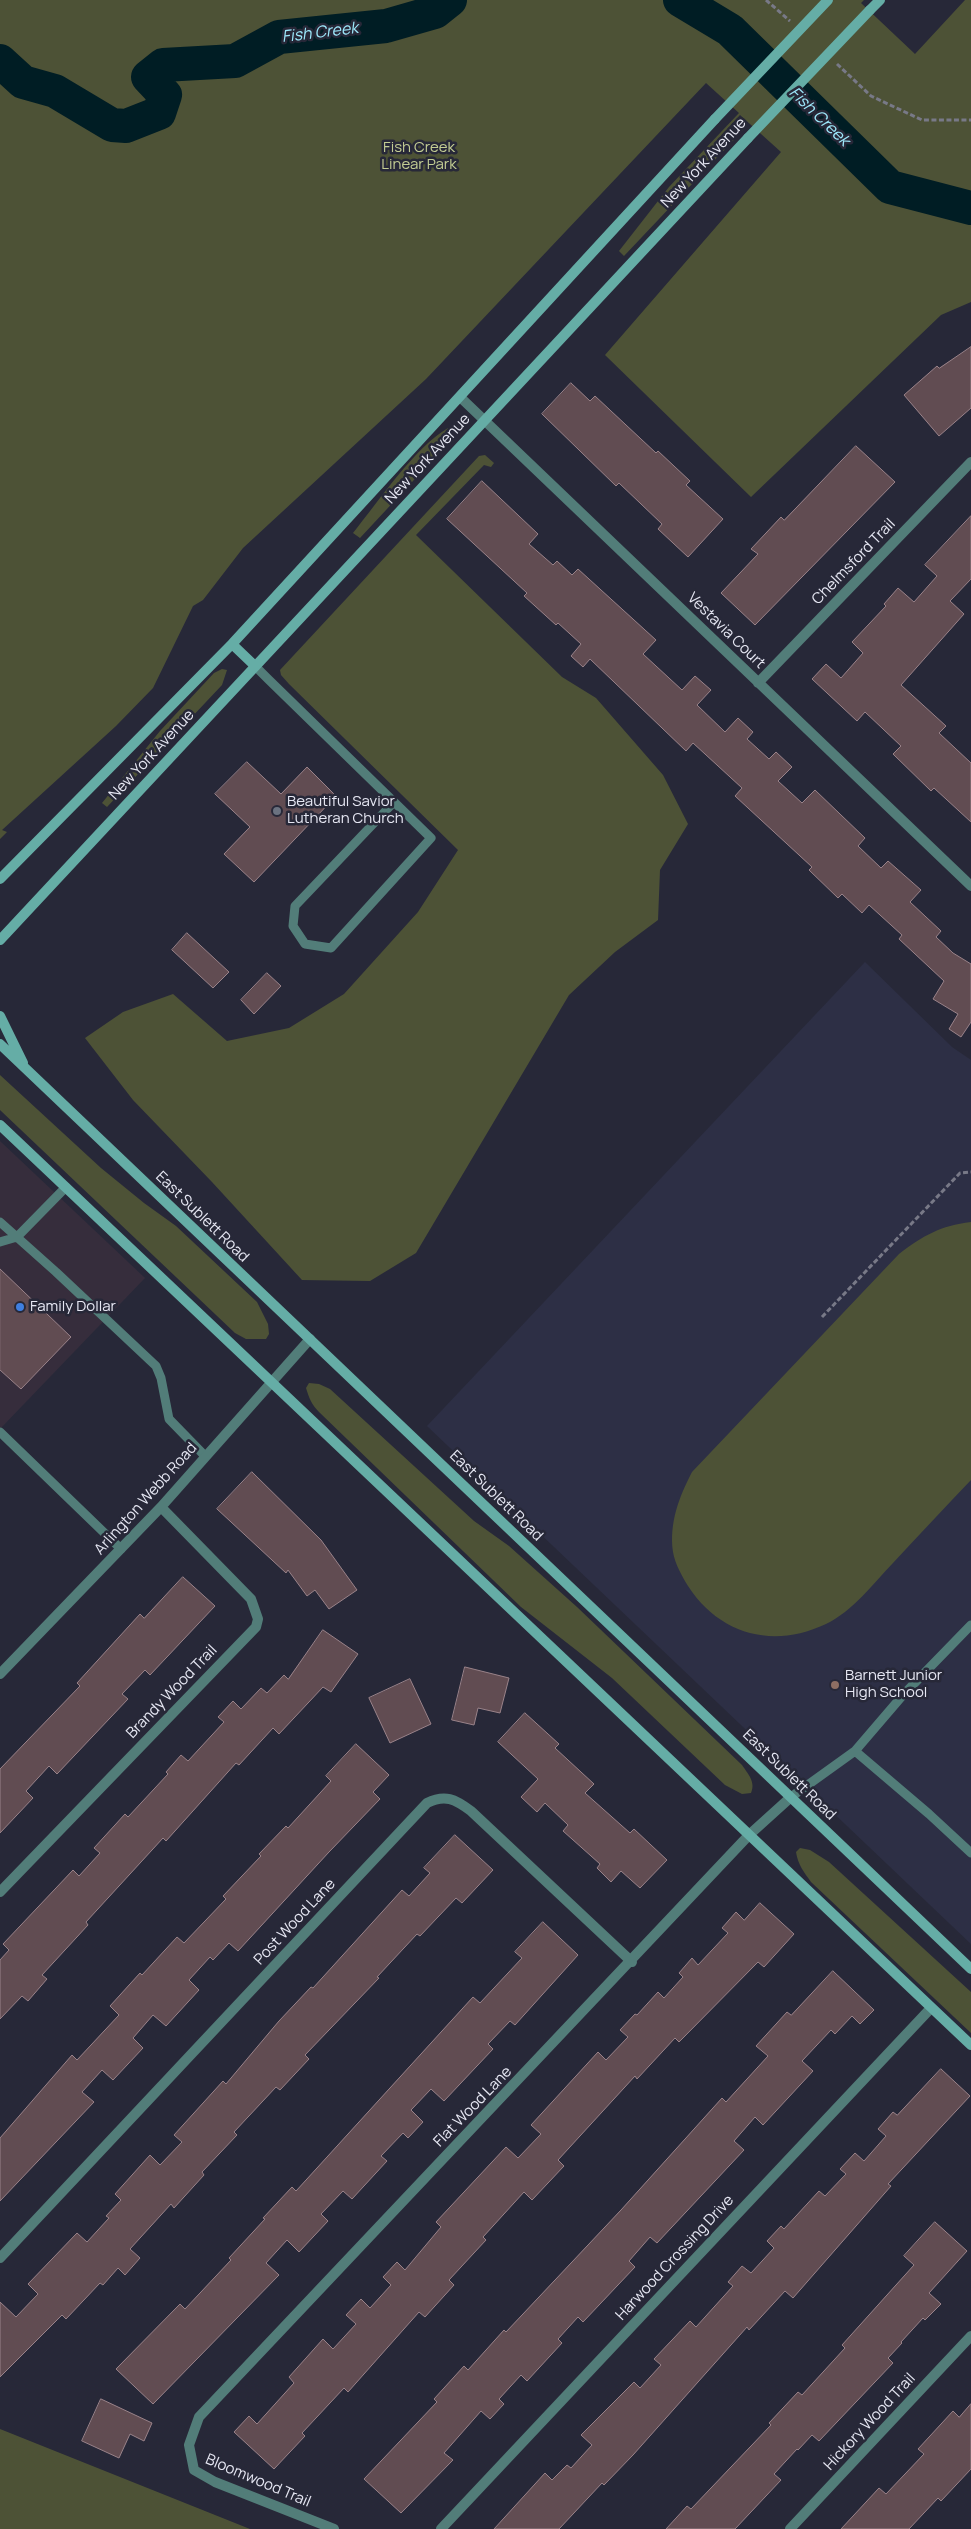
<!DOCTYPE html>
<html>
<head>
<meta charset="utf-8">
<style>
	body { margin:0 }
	canvas { display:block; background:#272838 }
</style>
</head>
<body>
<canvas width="971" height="2529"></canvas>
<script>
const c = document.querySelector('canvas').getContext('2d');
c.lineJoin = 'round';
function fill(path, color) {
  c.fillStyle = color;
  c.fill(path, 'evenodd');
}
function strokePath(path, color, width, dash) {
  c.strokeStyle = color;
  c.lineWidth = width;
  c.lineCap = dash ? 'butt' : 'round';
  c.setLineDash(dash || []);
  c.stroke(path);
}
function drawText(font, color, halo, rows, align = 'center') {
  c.font = font + ' Manrope,sans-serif';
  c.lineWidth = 5;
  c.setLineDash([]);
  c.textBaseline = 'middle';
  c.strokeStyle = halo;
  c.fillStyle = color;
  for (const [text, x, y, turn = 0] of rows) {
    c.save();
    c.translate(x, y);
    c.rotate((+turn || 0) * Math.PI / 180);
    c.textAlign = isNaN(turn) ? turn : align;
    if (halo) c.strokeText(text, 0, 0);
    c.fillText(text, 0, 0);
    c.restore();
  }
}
const commercial = new Path2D(`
	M0 1141 145 1278 0 1429Z`);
const built = new Path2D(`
	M865 962 952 1047 971 1060V1944L427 1426Z`);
const green = new Path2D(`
	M0 0H864L861 3 915 54 965 0H971V302L941 315 751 497 605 355 781 152 740 115 715 142 738 121 742 126 716 153 718 154 744 127 745 128 624 256 619 251 669 187 739 113 706 83 426 379 243 548 203 600 193 606 153 688 116 726 2 830 7 832 0 839Z
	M448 428 452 429V439L360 538 353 533C378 502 415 447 448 428Z
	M485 455 494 463 491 467 484 465 416 535 562 677 596 698 663 775 688 824 660 870 658 920 615 952 569 995 416 1253 370 1281 302 1280 212 1182 133 1100 85 1038 123 1012 173 994 227 1041 289 1028 344 994 418 912 458 850 289 684 281 675 280 670 479 456Z
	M222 669 227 670 222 685 107 807 102 803 160 731 214 673Z
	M0 1075 101 1168 144 1203 176 1226 257 1302 268 1324 269 1334 266 1339H246L235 1333 0 1110Z
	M971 1222V1480C945 1507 919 1535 893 1563 873 1584 853 1611 826 1624 773 1649 720 1635 688 1586 682 1576 675 1564 673 1552 669 1523 679 1497 692 1472L899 1254C924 1235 940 1226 971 1222Z
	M309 1383 319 1384 330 1389 474 1521 509 1546 577 1607 742 1765C748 1774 756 1782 751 1793L742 1794 725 1785 612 1678 521 1607 319 1412C312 1405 309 1398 306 1388Z
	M800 1848 810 1850 829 1862 971 1992V2033L811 1882C804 1872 798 1865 796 1852Z
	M0 2429 250 2529H0Z`);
const river = new Path2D(`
	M680 0 730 30 890 187 971 208
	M0 61 23 82 55 91 112 125 126 126 159 113 165 95 148 77 163 65 235 61 279 37 386 26 435 12 450 0`);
const building = new Path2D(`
	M971 347V408L939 436 904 395 937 366 939 368Z
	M571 383 590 401 595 396 656 453 658 451 690 481 686 485 723 519 688 557 658 529 662 524 619 483 616 486 542 414Z
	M856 446 895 482 755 625 721 593 758 554 751 549 781 517 784 520Z
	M482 481 538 534 529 544 553 565 557 561 572 575 578 569 656 640 643 654 682 690 695 676 711 690 697 705 725 732 738 718 753 732 747 739 769 759 776 752 792 767 778 781 802 803 815 790 865 838 858 846 881 868 888 861 921 890 910 902 941 931 936 937 953 953 971 964V1022L961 1037 949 1029 958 1014 933 999 944 981 899 939 902 935 869 905 862 913 842 894 838 898 809 870 812 867 735 796 742 788 693 743 686 751 590 659 583 667 571 656 581 644 558 623 556 625 524 596 527 593 447 519Z
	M971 516V579L950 601 964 614 901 685 946 726 939 733 971 763V822L934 788 931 791 893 754 901 746 865 712 857 721 812 679 826 664 841 678 863 653 852 642 886 606 884 604 898 588 914 602 937 576 925 565Z
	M247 762 281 794 307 767 336 796 254 882 224 854 250 827 215 794Z
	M187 933 229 972 213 988 172 950Z
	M267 973 281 986 254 1014 241 1000Z
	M0 1269 71 1337 21 1389 0 1370Z
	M252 1472 321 1540 357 1590 329 1609 315 1590 307 1596 288 1570 286 1573 217 1509Z
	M183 1577 215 1606 150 1675 145 1670 122 1694 128 1699 57 1774 49 1766 26 1791 33 1798 0 1833V1769L80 1686 77 1683 140 1614 144 1618Z
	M323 1630 358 1654 331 1692 323 1687 279 1734 273 1728 239 1765 236 1763 166 1841 163 1838 86 1922 88 1925 42 1975 47 1979 28 2001 22 1996 0 2019V1960L9 1950 3 1944 73 1870 79 1876 100 1853 94 1848 125 1814 128 1817 168 1774 166 1772 181 1755 188 1761 224 1722 218 1717 233 1701 241 1709 261 1688 267 1693 284 1675 288 1679Z
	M465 1667 509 1678 500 1713 478 1708 474 1725 452 1720Z
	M410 1679 431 1724 390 1743 369 1698Z
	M525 1713 559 1744 555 1748 594 1784 585 1793 630 1833 634 1829 667 1860 640 1888 621 1871 611 1882 597 1868 600 1864 563 1831 568 1825 545 1803 537 1812 521 1797 538 1779 498 1742Z
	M356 1744 389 1775 373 1792 380 1799 329 1852 238 1951 229 1943 213 1960 210 1957 189 1980 199 1990 166 2026 153 2015 133 2038 143 2048 113 2080 102 2070 82 2092 94 2102 0 2201V2138L72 2055 77 2060 119 2015 110 2006 140 1973 142 1975 177 1937 184 1943 226 1899 223 1896 261 1856 259 1854 286 1826 288 1828 331 1781 326 1776Z
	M455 1835 493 1870 462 1903 456 1898 420 1936 417 1934 377 1977 379 1978 305 2055 309 2059 280 2090 276 2087 234 2132 237 2135 202 2172 204 2175 174 2208 171 2204 130 2249 140 2258 125 2275 118 2268 103 2285 100 2283 66 2319 62 2315 0 2377V2302L16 2317 38 2294 28 2284 77 2233 87 2242 109 2218 106 2216 121 2200 115 2194 150 2155 160 2165 182 2142 174 2135 223 2081 226 2084 279 2021 311 1987 313 1988 402 1890 409 1896 430 1873 424 1868Z
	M760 1903 794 1934 764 1967 758 1962 679 2042 675 2038 637 2079 635 2076 558 2160 564 2166 532 2200 524 2192 483 2237 486 2240 449 2280 454 2285 425 2317 419 2312 348 2392 344 2388 302 2433 305 2436 274 2469 234 2432 249 2416 257 2424 294 2383 289 2377 323 2339 333 2349 356 2324 346 2315 361 2299 370 2308 391 2285 383 2277 397 2262 405 2270 441 2227 436 2222 506 2147 518 2158 541 2134 531 2125 598 2052 606 2060 628 2037 620 2030 635 2014 637 2015 658 1992 664 1998 683 1977 679 1973 692 1958 698 1965 728 1933 722 1928 736 1912 744 1920Z
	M543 1922 578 1955 515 2025 510 2021 488 2044 493 2049 444 2101 431 2089 411 2110 423 2122 408 2138 403 2133 381 2156 387 2161 352 2199 343 2191 321 2214 328 2221 299 2252 287 2240 266 2263 279 2275 153 2404 116 2369 180 2304 185 2309 231 2260 229 2258 265 2219 263 2218 292 2187 296 2191 473 1997 480 2003 522 1958 515 1952Z
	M833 1971 874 2010 860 2024 852 2016 835 2034 831 2030 802 2061 813 2071 763 2125 755 2117 734 2141 744 2150 657 2243 650 2237 629 2261 635 2267 583 2322 578 2317 558 2339 562 2343 527 2381 521 2375 499 2399 504 2404 490 2419 481 2411 444 2453 453 2460 401 2513 364 2479 437 2402 434 2399 464 2366 468 2370 504 2330 506 2332 621 2210 722 2098 726 2102 768 2056 756 2046 787 2012 791 2015Z
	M941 2069 970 2096 888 2184 891 2186 793 2298 785 2291 749 2330 747 2327 633 2455 604 2485 602 2483 559 2529H494L545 2473 552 2480 567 2465 571 2468 592 2445 581 2435 634 2382 640 2388 661 2365 654 2359 690 2321 696 2327 733 2286 728 2282 742 2266 751 2273 774 2248 767 2241 781 2226 784 2229 819 2191 825 2196 846 2174 840 2169 855 2153 864 2161 886 2136 878 2129 893 2112 897 2115Z
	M935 2222 967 2251 929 2293 941 2304 925 2320 923 2318 901 2342 902 2343 888 2358 893 2363 819 2441 812 2435 798 2450 797 2449 774 2474 781 2480 735 2529H666L687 2506 691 2509 771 2425 769 2423 798 2392 802 2395 845 2348 842 2345 914 2265 904 2256Z
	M101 2399 152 2423 144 2441 130 2434 119 2458 82 2441Z
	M971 2404V2469L941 2501 938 2498 909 2529H841L879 2488 886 2494 924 2454 918 2449 953 2411 959 2417Z`);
const path = new Path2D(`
	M766 0 790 21
	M837 64 871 96 922 120H971
	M822 1317 960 1173 971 1172`);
const lane = new Path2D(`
	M255 666 268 679 431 838 331 948 305 944 293 926 295 906 394 802
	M0 1222 56 1272 156 1366 161 1378 169 1419 205 1456
	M0 1242 17 1237 66 1187
	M0 1432 121 1549
	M855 1751 929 1814 971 1853
	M791 1797 855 1751 903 1695 971 1625`);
const street = new Path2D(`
	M460 397 971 886
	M758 683 971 462
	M0 1674 161 1507 310 1339
	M0 1892 256 1627 258 1619 251 1599 161 1507
	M0 2258 427 1803C445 1794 455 1799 471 1811L632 1962
	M334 2529 215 2482 194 2470 189 2445 199 2417 749 1835 791 1797
	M441 2529 931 2008
	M790 2529 971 2336`);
const secondary = new Path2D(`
	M870 10 880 0
	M232 644 255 666
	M0 879 232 644 715 119
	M0 940 748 138
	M0 1016 23 1063
	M0 1044 971 1969
	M0 1125 971 2045`);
const secondaryBridge = new Path2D(`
	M715 119 828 0
	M748 138 870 10`);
const markers = [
	[277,811,5,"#6b7280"],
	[20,1307,5,"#3f7fe0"],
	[835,1685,5,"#8d6e63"]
];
const parkNames = [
	["Fish Creek",419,148],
	["Linear Park",419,165]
];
const streetNames = [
	["New York Avenue",704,163,-47],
	["New York Avenue",428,459,-47],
	["Chelmsford Trail",854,562,-46],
	["Vestavia Court",726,631,44],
	["New York Avenue",152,755,-47],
	["East Sublett Road",202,1217,44],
	["East Sublett Road",496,1496,44],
	["Arlington Webb Road",146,1499,-48],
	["Brandy Wood Trail",172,1692,-46],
	["East Sublett Road",789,1775,44],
	["Post Wood Lane",295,1922,-47],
	["Flat Wood Lane",473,2107,-46],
	["Harwood Crossing Drive",675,2258,-47],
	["Hickory Wood Trail",870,2422,-47],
	["Bloomwood Trail",258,2481,23]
];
const poiNames = [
	["Beautiful Savior",287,802],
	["Lutheran Church",287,819],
	["Family Dollar",30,1307],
	["Barnett Junior",845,1676],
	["High School",845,1693]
];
const waterNames = [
	["Fish Creek",320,33,-7],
	["Fish Creek",819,117,44]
];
fill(commercial, '#362d3c');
fill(built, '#2d2f45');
fill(green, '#4d5236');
strokePath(river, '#001d24', 34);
fill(building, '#614c52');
strokePath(building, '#998289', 1);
strokePath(path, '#787987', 3, [5, 2.5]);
strokePath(lane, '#527d79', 9);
strokePath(street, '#527d79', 10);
strokePath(secondary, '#65ada6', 10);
strokePath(secondaryBridge, '#65ada6', 10);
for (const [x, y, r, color] of markers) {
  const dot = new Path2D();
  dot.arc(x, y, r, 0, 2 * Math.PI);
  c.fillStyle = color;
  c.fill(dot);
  strokePath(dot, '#272838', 2);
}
drawText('15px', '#c3cd93', '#272838', parkNames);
drawText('15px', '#e6e7f3', '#272838', streetNames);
drawText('15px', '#e6e7f3', '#272838', poiNames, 'left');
drawText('italic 16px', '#9de8fb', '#272838', waterNames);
</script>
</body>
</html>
